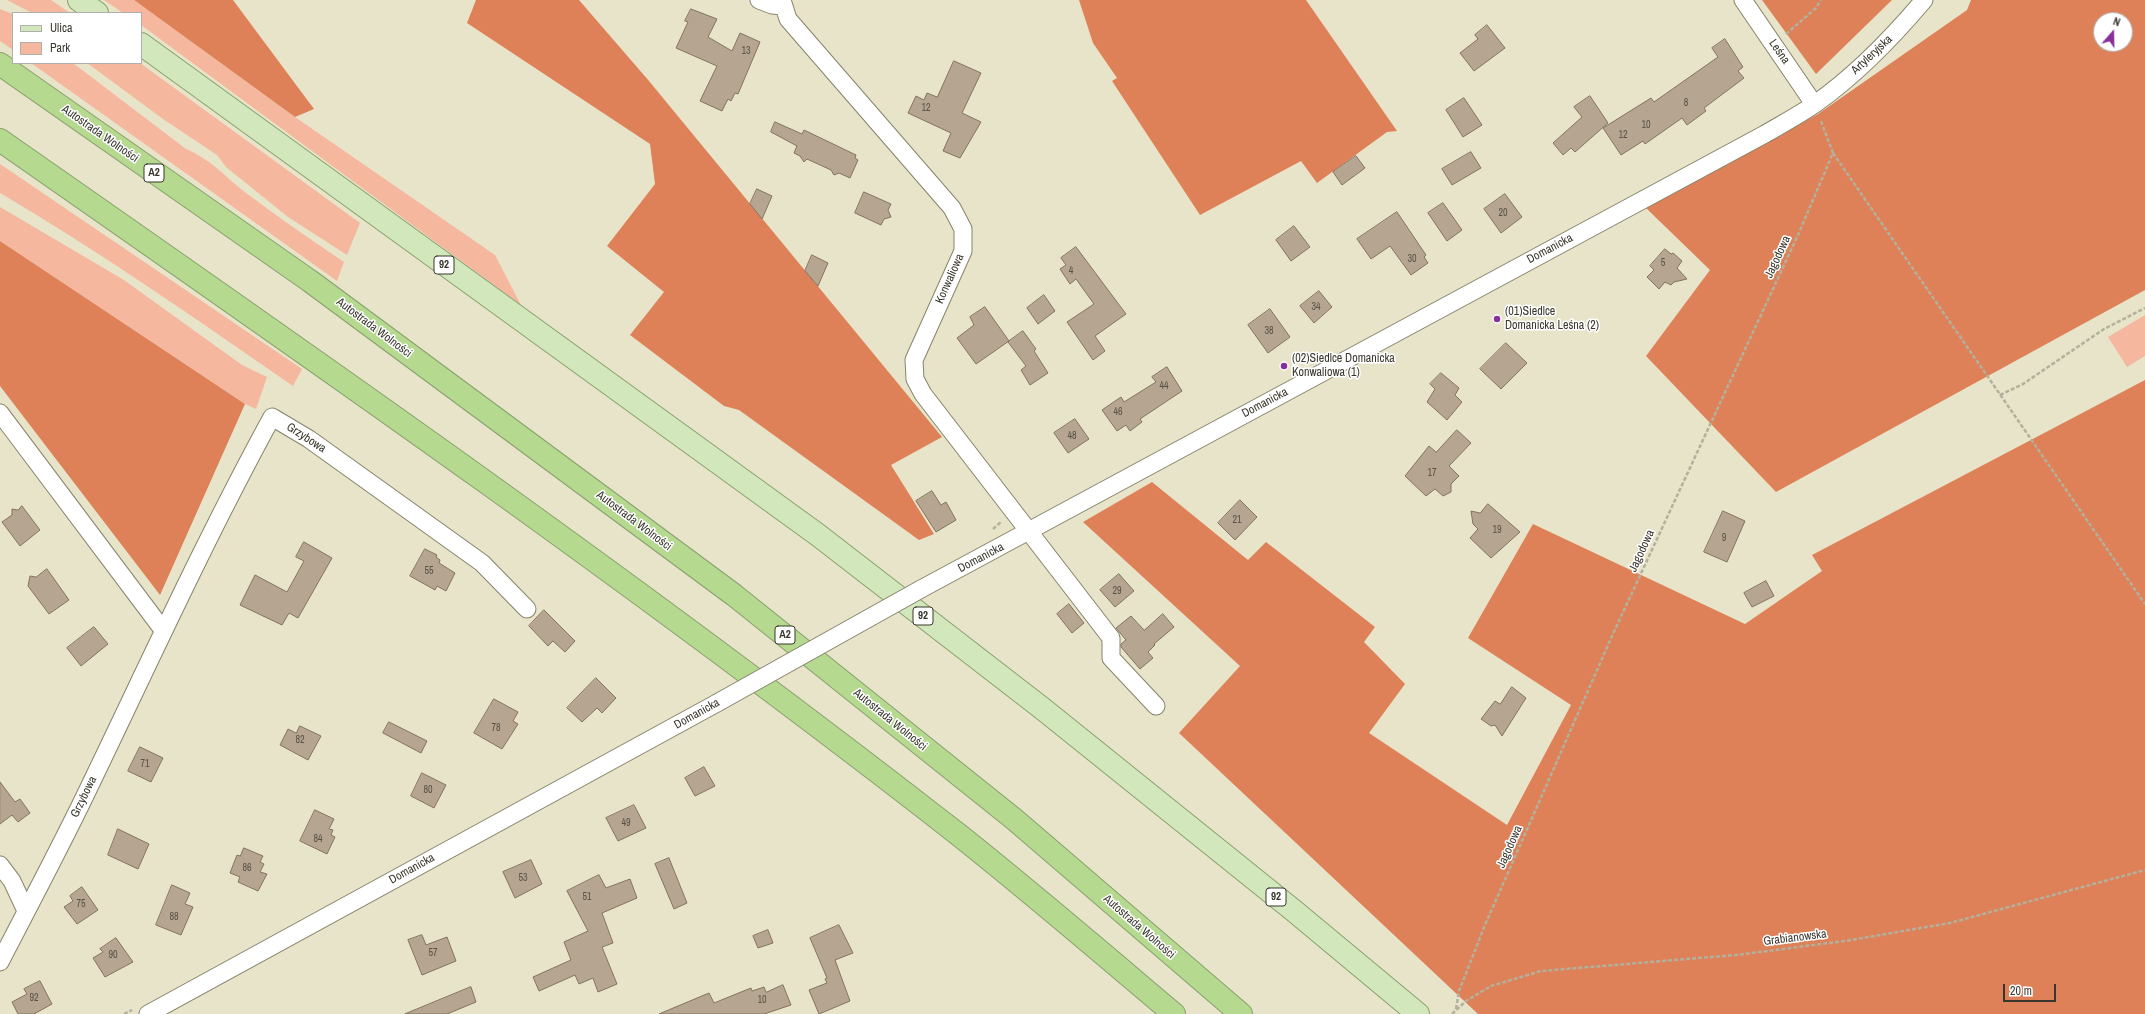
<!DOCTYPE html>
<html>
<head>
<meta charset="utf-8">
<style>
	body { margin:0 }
	#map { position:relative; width:2145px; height:1014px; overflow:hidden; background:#e7e4ca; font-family:"Archivo Narrow",sans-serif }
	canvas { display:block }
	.legend { position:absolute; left:12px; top:12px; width:130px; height:52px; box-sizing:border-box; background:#fff; border:1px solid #b0afab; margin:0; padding:5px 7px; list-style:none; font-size:12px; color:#39372d }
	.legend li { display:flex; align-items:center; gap:8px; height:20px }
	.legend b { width:20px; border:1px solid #b0afab }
	.north { position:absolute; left:2093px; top:12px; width:40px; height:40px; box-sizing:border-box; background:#fff; border:1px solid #b0afab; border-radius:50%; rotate:20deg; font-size:11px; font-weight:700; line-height:16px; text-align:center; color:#39372d }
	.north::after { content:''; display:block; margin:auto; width:14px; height:18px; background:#87309d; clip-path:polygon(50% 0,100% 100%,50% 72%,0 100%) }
	.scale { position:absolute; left:2003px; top:984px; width:53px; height:18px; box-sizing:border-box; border:2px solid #39372d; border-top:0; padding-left:5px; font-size:12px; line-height:14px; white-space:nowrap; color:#39372d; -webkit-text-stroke:3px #fff; paint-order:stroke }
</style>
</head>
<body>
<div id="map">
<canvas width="2145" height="1014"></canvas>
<ul class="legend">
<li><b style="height:5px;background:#d2e8bc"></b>Ulica</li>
<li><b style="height:11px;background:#f5b89e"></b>Park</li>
</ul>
<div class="north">N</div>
<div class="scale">20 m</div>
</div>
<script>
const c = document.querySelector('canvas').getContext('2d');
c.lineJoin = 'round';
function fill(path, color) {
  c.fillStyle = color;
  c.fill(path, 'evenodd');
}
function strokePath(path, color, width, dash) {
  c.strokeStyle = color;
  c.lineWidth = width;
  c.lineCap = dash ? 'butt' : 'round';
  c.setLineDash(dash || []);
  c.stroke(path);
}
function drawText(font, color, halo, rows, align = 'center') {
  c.font = font + ' "Archivo Narrow",sans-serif';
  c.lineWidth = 3;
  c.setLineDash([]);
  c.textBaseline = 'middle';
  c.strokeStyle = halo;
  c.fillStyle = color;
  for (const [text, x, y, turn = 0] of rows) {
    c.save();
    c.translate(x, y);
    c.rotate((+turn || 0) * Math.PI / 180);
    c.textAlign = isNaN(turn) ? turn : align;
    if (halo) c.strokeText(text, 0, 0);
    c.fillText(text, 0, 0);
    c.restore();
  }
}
const green = new Path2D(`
	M7 0H51L70 13H32Z
	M104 0H134L295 117 495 255 521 305 141 25V13H123Z
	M0 9 13 14V50L0 41Z
	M31 63H73L186 149C212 160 224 176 246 193 278 217 311 240 344 262L337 281Z
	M87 63H140L360 223 347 255 288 217 226 167 217 155 163 119Z
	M0 164 302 369 293 386C196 319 102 253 0 193Z
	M0 207 124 280 242 365 267 377 256 409 245 404 0 241Z
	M2145 315V356L2127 367 2108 337Z`);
const forest = new Path2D(`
	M134 0H233L314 109 295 117Z
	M476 0H579L649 81 942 437 891 465 934 534 919 540 739 410 724 406 630 335 664 292 607 246 655 184 650 144 467 23Z
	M1079 0H1306L1397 131 1387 132 1317 183 1301 161 1200 215 1112 81 1117 78 1093 43Z
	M1762 0H1892L1816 74Z
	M1971 0H2145V290L1776 492 1646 356 1710 270 1646 208 1818 114 1967 10ZM2101 20H2125V44H2101Z
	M0 241 245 404 160 595 0 386Z
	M2145 380V1014H1478L1179 733 1240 666 1083 522 1152 482 1248 560 1266 542 1375 627 1364 642 1405 684 1369 733 1507 825 1571 705 1468 638 1533 524 1745 624 1822 571 1812 555Z`);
const building = new Path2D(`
	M691 9 717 19 708 37 732 51 740 33 760 42 738 94 735 93 731 101 728 99 722 111 700 101 717 66 676 48 688 22 685 21Z
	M1487 25 1505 48 1474 71 1460 53 1478 39 1475 35Z
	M1725 39 1743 67 1738 71 1744 78 1704 108 1706 111 1687 125 1682 118 1645 144 1643 141 1621 155 1603 128 1651 98 1654 102 1718 57 1712 48Z
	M954 61 981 73 962 113 981 122 960 158 943 151 951 133 908 113 916 96 924 100 927 93 937 97Z
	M1590 96 1608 123 1575 152 1571 148 1563 155 1553 143 1582 117 1574 107Z
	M1464 98 1482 125 1463 137 1446 110Z
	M775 122 802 134 804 130 856 155 855 158 858 160 850 178 839 173 834 175 831 170 807 159 804 162 800 156 794 153 797 146 771 132Z
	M1471 152 1481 168 1452 185 1442 169Z
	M1356 156 1365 168 1342 185 1333 172Z
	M757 189 772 196 762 219 750 204Z
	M864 192 891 204 888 210 891 217 884 219 881 225 855 213Z
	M1505 194 1522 217 1501 233 1484 209Z
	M1443 203 1462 230 1447 241 1428 213Z
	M1397 212 1426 255 1424 257 1428 263 1411 275 1390 246 1371 259 1357 239Z
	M1294 226 1310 247 1291 261 1276 240Z
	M1076 247 1126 314 1095 336 1105 351 1093 360 1067 322 1094 304 1076 279 1070 284 1060 269 1066 265 1061 258Z
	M1665 249 1671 254 1673 253 1682 261 1677 268 1687 279 1674 282 1671 285 1665 282 1659 289 1647 277 1654 270 1650 266Z
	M812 255 828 263 818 286 805 271Z
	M1319 291 1332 307 1314 323 1300 306Z
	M1044 295 1055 311 1038 324 1027 308Z
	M985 307 1009 341 976 364 957 338 974 325 970 317Z
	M1270 309 1290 337 1268 353 1248 325Z
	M1023 331 1036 349 1034 351 1048 373 1030 385 1021 370 1026 366 1008 342Z
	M1506 343 1527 363 1501 389 1480 369Z
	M1167 367 1182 391 1140 419 1142 422 1130 431 1126 425 1117 431 1102 410 1121 397 1124 402 1156 382 1152 377Z
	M1441 373 1459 388 1455 395 1462 402 1447 420 1427 402 1435 389 1430 384Z
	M1075 419 1089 439 1068 453 1054 433Z
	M1457 430 1471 443 1449 466 1459 476 1451 484V492L1443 496 1435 489 1426 496 1405 476 1429 446 1436 452Z
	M932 491 941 505 946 502 956 520 936 532 916 501Z
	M1240 500 1257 517 1235 540 1218 523Z
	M1488 504 1520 532 1491 558 1470 538 1478 529 1473 524 1471 511 1480 513Z
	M22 506 40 530 20 546 2 522 12 515V509L18 510Z
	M1723 511 1745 521 1727 562 1704 552Z
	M304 542 332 558 298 618 289 613 282 625 240 605 255 575 287 592 304 561 296 557Z
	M425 549 437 555 436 557 440 560 439 563 455 573 446 591 437 586 435 590 410 576Z
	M47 569 69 600 49 614 28 586 30 576 36 577Z
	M1119 574 1134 591 1115 607 1100 590Z
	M1766 581 1774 596 1752 607 1744 593Z
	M1069 604 1084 623 1072 633 1057 614Z
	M544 610 575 641 565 652 553 641 548 646 529 626Z
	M1163 614 1174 627 1154 644 1155 645 1148 652 1153 658 1140 669 1121 647V644L1126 640 1116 628 1131 616 1144 630Z
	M94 627 108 644 81 666 67 648Z
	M596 678 616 698 602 713 597 708 582 722 567 708Z
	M1512 687 1526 698 1502 736 1495 725 1491 726 1481 719 1495 701 1500 704Z
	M494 699 518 712 513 721 518 724 502 749 474 733Z
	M389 722 427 741 421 753 383 733Z
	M300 726 321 736 308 760 280 745 288 729 296 733Z
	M140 747 163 758 151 782 128 771Z
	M704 767 715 786 695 796 685 778Z
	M422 773 446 785 434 808 411 796Z
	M0 782 15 802 20 799 30 813 18 822 12 815 0 824Z
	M634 805 646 828 618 841 606 818Z
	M315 810 334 819 329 829 333 830 331 835 335 837 327 854 300 841Z
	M118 829 149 844 138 869 108 855Z
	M244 848 263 856 260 862 264 864 260 872 267 874 258 891 238 882 240 877 230 873 237 855 240 856Z
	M669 858 687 903 674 909 655 864Z
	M531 860 542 884 515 898 503 872Z
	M599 875 606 888 630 879 637 898 602 913 613 943 602 947 617 984 598 992 593 978 579 984 575 975 539 991 533 977 571 960 564 942 588 931 567 891Z
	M172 885 190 893 185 904 193 907 181 935 156 925Z
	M82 887 98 910 77 924 64 907 73 901 70 896Z
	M839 925 853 953 835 960 850 1001 819 1014 809 990 827 983 825 979 827 978 810 938Z
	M768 930 773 943 758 948 753 936Z
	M422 935 426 945 447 937 456 961 422 975 408 940Z
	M116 938 133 962 105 977 93 958 103 952 100 949Z
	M40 981 52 1004 34 1014H18L12 1002 27 994 24 989Z
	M783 985 791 1005 764 1014H659L709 993 714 1003 751 988 752 991 764 987 766 992Z
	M471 987 476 1002 447 1014H405Z`);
const path = new Path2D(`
	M1786 34 1816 8 1821 0
	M1833 153 2145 604
	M2000 395 2023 384 2104 329 2145 308
	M993 529 1001 522
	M1456 1009 1459 991 1485 925 1612 636 1798 235 1833 153 1821 121
	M124 1014 132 1010
	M1452 1014 1466 1001 1491 986 1541 971 1736 955 1845 941 1950 923 2145 870`);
const minor = new Path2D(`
	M759 0 772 5 783 6
	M782 0 788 19 952 208 963 229V251L914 360 915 379 923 394 1111 638V658L1156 706
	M1743 0 1814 104
	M0 413 163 630
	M921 589 1765 134C1782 124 1799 115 1815 104 1856 75 1892 38 1924 0
	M0 865 12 881 26 911
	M0 962C27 910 55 857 81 804 144 674 203 543 272 417L309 439 482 563 527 609
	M148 1014 717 703`);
const major = new Path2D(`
	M79 0 97 13
	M141 44 818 535 1043 709 1293 910 1418 1014`);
const highway = new Path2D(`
	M0 64 310 281 734 595 1014 819 1241 1014
	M0 140C324 366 648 592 959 835 1032 893 1103 954 1174 1014`);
const minorBridge = new Path2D(`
	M717 703 921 589`);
const markers = [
	[1497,319,4,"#87309d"],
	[1284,366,4,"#87309d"]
];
const numberNames = [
	["13",746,51],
	["8",1686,103],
	["12",926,108],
	["10",1646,125],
	["12",1623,135],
	["20",1503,213],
	["30",1412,259],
	["5",1663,263],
	["4",1071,271],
	["34",1316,307],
	["38",1269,331],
	["44",1164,386],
	["46",1118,412],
	["48",1072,436],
	["17",1432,473],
	["21",1237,520],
	["19",1497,530],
	["9",1724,538],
	["55",429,571],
	["29",1117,591],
	["78",496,728],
	["82",300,740],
	["71",145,764],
	["80",428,790],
	["49",626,823],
	["84",318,839],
	["86",247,868],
	["53",523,878],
	["51",587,897],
	["75",81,904],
	["88",174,917],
	["57",433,953],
	["90",113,955],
	["92",34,998],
	["10",762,1000]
];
const shields = [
	[154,173,20],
	[444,265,20],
	[923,616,20],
	[785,635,20],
	[1276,897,20]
];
const shieldNames = [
	["A2",154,173],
	["92",444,265],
	["92",923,616],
	["A2",785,635],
	["92",1276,897]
];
const streetNames = [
	["Leśna",1779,52,55],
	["Artyleryjska",1872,55,-43],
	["Autostrada Wolności",100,134,35],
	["Domanicka",1550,249,-28],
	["Jagodowa",1778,257,-65],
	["Konwaliowa",950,279,-66],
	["Autostrada Wolności",374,328,37],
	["Domanicka",1265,403,-28],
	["Grzybowa",306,438,33],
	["Autostrada Wolności",634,521,37],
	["Jagodowa",1642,551,-65],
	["Domanicka",981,558,-28],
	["Domanicka",697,714,-29],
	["Autostrada Wolności",890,720,39],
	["Grzybowa",84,797,-64],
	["Jagodowa",1510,847,-66],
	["Domanicka",412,869,-29],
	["Autostrada Wolności",1139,927,41],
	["Grabianowska",1795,938,-7]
];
const poiNames = [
	["(01)Siedlce",1505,312],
	["Domanicka Leśna (2)",1505,326],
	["(02)Siedlce Domanicka",1292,359],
	["Konwaliowa (1)",1292,373]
];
fill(green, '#f5b89e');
fill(forest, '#de8158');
fill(building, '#b6a591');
strokePath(building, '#82735f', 1);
strokePath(minor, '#86836b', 19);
strokePath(major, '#89a06d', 24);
strokePath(highway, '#89a06d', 24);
strokePath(path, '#b3b09b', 2.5, [4, 2]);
strokePath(minor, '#fff', 17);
strokePath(major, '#d2e8bc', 22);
strokePath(highway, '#b4d98f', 22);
strokePath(minorBridge, '#86836b', 19, []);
strokePath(minorBridge, '#fff', 17);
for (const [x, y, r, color] of markers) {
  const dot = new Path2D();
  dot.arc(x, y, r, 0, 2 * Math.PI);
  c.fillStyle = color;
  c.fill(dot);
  strokePath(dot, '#fff', 1.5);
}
drawText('10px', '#585246', null, numberNames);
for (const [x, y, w] of shields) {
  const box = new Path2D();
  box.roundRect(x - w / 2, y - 9, w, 18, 3);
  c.fillStyle = '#fff';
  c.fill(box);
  strokePath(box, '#39372d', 1);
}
drawText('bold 11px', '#39372d', null, shieldNames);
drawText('12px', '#39372d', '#fff', streetNames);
drawText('12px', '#39372d', '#fff', poiNames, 'left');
</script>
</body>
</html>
